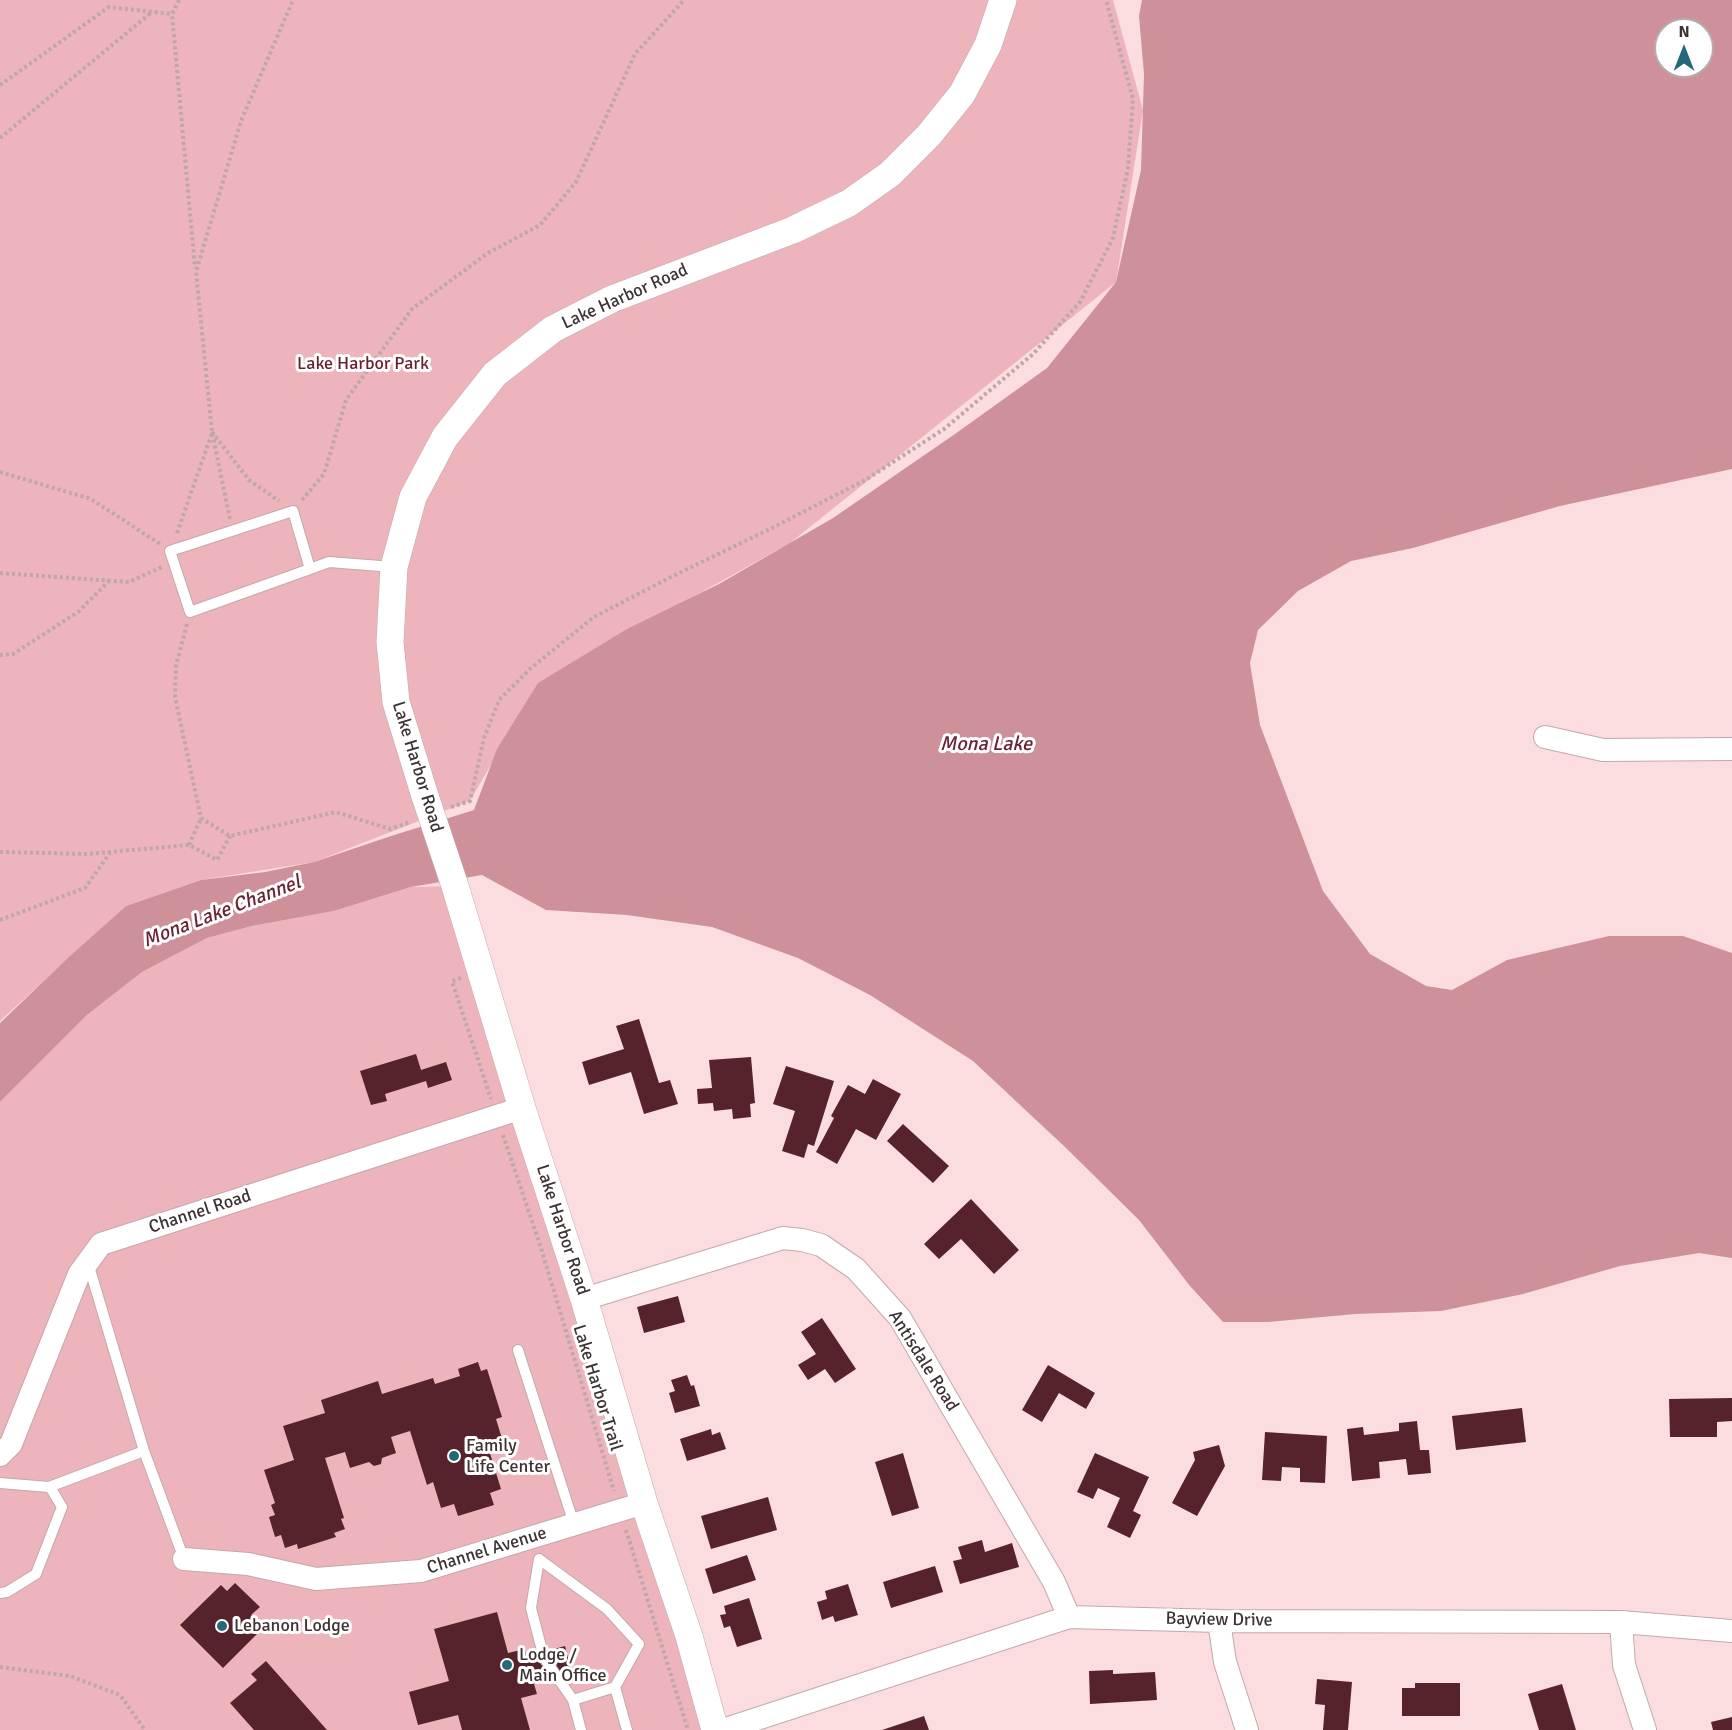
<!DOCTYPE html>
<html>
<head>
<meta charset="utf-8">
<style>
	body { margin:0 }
	#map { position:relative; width:1732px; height:1730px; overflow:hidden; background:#fbdde0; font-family:Signika,sans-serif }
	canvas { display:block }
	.north { position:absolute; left:1654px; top:18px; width:60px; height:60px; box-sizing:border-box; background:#fff; border:2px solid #b2adae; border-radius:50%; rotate:0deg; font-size:16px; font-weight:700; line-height:24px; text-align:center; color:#3e3334 }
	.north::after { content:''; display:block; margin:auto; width:21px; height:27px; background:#26687b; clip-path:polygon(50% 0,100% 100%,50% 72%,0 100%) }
</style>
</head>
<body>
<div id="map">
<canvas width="1732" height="1730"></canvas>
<div class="north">N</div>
</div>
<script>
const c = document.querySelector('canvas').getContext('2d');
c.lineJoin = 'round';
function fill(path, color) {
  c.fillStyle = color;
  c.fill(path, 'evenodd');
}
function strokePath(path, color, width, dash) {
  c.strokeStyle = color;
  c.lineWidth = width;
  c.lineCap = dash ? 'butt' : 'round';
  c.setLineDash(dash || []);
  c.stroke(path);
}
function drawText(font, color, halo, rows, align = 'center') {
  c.font = font + ' Signika,sans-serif';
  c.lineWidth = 6;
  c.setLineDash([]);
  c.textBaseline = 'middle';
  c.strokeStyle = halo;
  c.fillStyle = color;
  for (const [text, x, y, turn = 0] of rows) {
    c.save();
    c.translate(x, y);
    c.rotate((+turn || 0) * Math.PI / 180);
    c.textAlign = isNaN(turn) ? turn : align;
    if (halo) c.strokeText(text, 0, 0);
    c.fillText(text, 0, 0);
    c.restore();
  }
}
const green = new Path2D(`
	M0 0H1113L1143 110 1116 282 790 543 538 683 470 801 314 862 201 880 126 906 0 1021Z
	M455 886 715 1730H0V1102L87 1015 142 972 207 938 252 926 334 911 411 887Z`);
const water = new Path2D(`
	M1142 0H1732V469L1560 506 1413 548 1351 561 1298 591 1258 630 1250 663 1260 725 1323 891 1370 954 1426 986 1452 990 1507 960 1609 936H1683L1732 953V1258L1699 1253 1620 1266 1523 1294 1441 1311 1355 1314 1268 1322H1223L1190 1286 1139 1220 1065 1147 973 1061 870 995 798 958 712 927 627 915 546 910 482 875 411 887 334 911 252 926 207 938 142 972 87 1015 0 1102V1023L69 957 126 906 201 880 265 872 314 862 388 837 474 810 497 749 538 683 627 629 719 584 833 518 955 434 1047 368 1116 282 1141 170 1144 74 1139 16ZM1666 30H1702V66H1666Z`);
const building = new Path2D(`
	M639 1019 659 1083 670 1080 678 1104 644 1114 631 1072 589 1085 582 1062 624 1049 616 1026Z
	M416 1054 421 1070 446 1062 452 1080 428 1088 426 1081 385 1094 387 1101 371 1105 360 1071Z
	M751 1057 755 1103 750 1104 751 1117 733 1119 732 1109 714 1111 713 1103 698 1104 697 1089 712 1088 709 1060Z
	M786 1066 834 1081 814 1146 808 1144 804 1158 782 1151 795 1111 773 1104Z
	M873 1079 901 1094 876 1140 856 1129 837 1164 816 1152 834 1118 831 1116 848 1085 865 1094Z
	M903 1124 949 1166 933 1183 887 1141Z
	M971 1199 1019 1250 994 1274 961 1239 939 1259 924 1244Z
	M678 1296 685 1322 644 1333 637 1307Z
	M822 1318 856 1369 835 1383 825 1369 808 1380 798 1365 816 1354 801 1332Z
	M478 1362 481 1371 487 1369 502 1417 496 1419 504 1445 489 1450 501 1489 490 1493 494 1505 458 1516 454 1504 441 1508 433 1482 427 1485 410 1431 391 1437 396 1453 382 1458 381 1464 374 1466 369 1462 350 1468 345 1452 325 1458 344 1518 341 1519 345 1529 334 1533 336 1537 298 1549 297 1544 285 1548 281 1535 275 1537 269 1517 275 1515 271 1505 275 1503 264 1470 294 1460 283 1426 325 1413 321 1400 378 1381 382 1394 433 1378 435 1384 460 1376 458 1369Z
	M1048 1365 1095 1393 1086 1409 1059 1393 1042 1422 1022 1410Z
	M687 1375 691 1386 694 1385 700 1406 675 1413 669 1393 675 1391 671 1380Z
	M1732 1398V1421L1717 1422V1437H1670L1669 1399Z
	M1522 1408 1526 1442 1456 1450 1452 1416Z
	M1417 1421 1420 1450H1429L1431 1473 1408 1475 1406 1459 1379 1462 1380 1478 1352 1481 1347 1429 1363 1427 1364 1435 1399 1431V1423Z
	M711 1429 712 1435 720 1432 726 1449 687 1461 680 1439Z
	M1265 1432 1327 1436 1325 1483 1300 1482V1468L1282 1467 1281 1481 1262 1480Z
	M1219 1445 1225 1466 1197 1516 1172 1503 1195 1460 1193 1452Z
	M903 1453 919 1508 892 1516 875 1462Z
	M1095 1453 1149 1477 1133 1511 1141 1515 1130 1538 1107 1527 1120 1498 1098 1488 1093 1499 1077 1492Z
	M768 1497 777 1530 711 1549 701 1516Z
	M982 1540 985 1552 1012 1543 1019 1567 960 1584 953 1561 962 1559 958 1547Z
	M747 1555 756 1580 713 1594 705 1569Z
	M935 1566 943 1592 891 1608 883 1582Z
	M235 1583 260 1607 251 1615 264 1627 223 1668 180 1625 221 1585 227 1591Z
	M848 1584 858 1615 835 1622 833 1616 822 1620 817 1602 827 1599 825 1591Z
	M749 1598 762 1639 737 1647 730 1626 724 1628 720 1615 726 1614 724 1606Z
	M497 1612 508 1653 525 1649 527 1657 565 1646 572 1673 534 1684 537 1694 521 1698 530 1730H462L458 1715 418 1725 409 1692 449 1681 434 1629Z
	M266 1661 327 1730H254L230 1703 257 1680 251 1674Z
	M1113 1670V1674L1155 1672 1157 1700 1090 1704 1089 1671Z
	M1317 1679 1352 1682 1348 1730H1323L1325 1705 1315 1704Z
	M1415 1683H1460V1716H1402V1688H1415Z
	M1562 1684 1576 1730H1539L1528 1694Z
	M924 1716 929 1730H882Z
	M1732 1717V1730H1713L1711 1722Z`);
const path = new Path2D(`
	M179 0 172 14 195 268
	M0 85 109 7 172 14
	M0 138 152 12
	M212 432 249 480 279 501
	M0 472 91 499 160 544
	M302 500 324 474 346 400 412 309 488 253 540 225 576 182 635 54 684 0
	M230 519 212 432 196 272 241 121 293 0
	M177 533 212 433
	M0 573 129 582 162 567
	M187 624 176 665 175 697 201 818 230 836 336 812 390 829 410 822
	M0 655 13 654 78 612 109 581
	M451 807 470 801 484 738 499 700 531 668 594 617 671 577 774 527 867 479 944 429 1033 354 1080 302 1113 238 1128 168 1133 99 1106 0
	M189 845 201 818
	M0 852 87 854 189 845 217 860 230 836
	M0 920 85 888 110 853
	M461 978 452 981 491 1099
	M503 1135 541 1248 614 1491
	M626 1530 688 1730
	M0 1667 70 1676 120 1695 145 1730`);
const service = new Path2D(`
	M310 569 293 511 170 551 190 612 310 569 329 562 393 567
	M518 1350 574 1524
	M144 1451 184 1559
	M0 1483 49 1487 144 1451 88 1263
	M0 1593 7 1592 36 1574 62 1507 50 1487
	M615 1687 573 1700 544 1658 531 1608 539 1559 607 1609 639 1644 615 1687 627 1730
	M573 1700 581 1730`);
const minor = new Path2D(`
	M1545 737 1603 750 1732 749
	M584 1299 783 1238 802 1240 821 1245 856 1269 900 1318 1054 1582 1069 1617
	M0 1455 11 1444 79 1274 101 1244 522 1108
	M184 1559 248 1564 316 1579 421 1571 644 1503
	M1219 1621 1225 1662 1247 1730
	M1621 1622 1624 1665 1645 1730
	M723 1730 1069 1617 1219 1621 1621 1622 1732 1631`);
const tertiary = new Path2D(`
	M425 796 396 702 390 642 394 567 413 497 445 437 495 374 553 329 612 299 793 230 849 203 890 174 929 135 962 94 988 45 1003 0
	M455 886 522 1108 584 1299 644 1503 689 1636 715 1730`);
const tertiaryBridge = new Path2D(`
	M425 796 455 886`);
const markers = [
	[454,1456,6,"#26687b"],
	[222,1626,6,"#26687b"],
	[507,1665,6,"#26687b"]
];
const streetNames = [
	["Lake Harbor Road",625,297,-24],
	["Lake Harbor Road",417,767,73],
	["Channel Road",200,1212,-18],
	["Lake Harbor Road",562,1230,72],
	["Antisdale Road",923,1361,58],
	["Lake Harbor Trail",597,1388,73],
	["Channel Avenue",487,1551,-17],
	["Bayview Drive",1219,1620,1]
];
const parkNames = [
	["Lake Harbor Park",363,364]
];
const poiNames = [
	["Family",466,1446],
	["Life Center",466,1467],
	["Lebanon Lodge",234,1626],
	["Lodge /",519,1655],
	["Main Office",519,1676]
];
const waterNames = [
	["Mona Lake",986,745],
	["Mona Lake Channel",222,912,-21]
];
fill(green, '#edb4bb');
fill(water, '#ce9099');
fill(building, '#56232d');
strokePath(service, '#c4a8ab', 12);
strokePath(minor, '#c4a8ab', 24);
strokePath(tertiary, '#c4a8ab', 28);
strokePath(path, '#bea6a9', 4, [3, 3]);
strokePath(service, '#fff', 10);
strokePath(minor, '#fff', 22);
strokePath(tertiary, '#fff', 27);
strokePath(tertiaryBridge, '#c4a8ab', 28, []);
strokePath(tertiaryBridge, '#fff', 27);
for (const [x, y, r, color] of markers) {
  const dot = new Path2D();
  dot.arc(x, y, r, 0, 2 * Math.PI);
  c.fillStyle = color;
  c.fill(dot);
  strokePath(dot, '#fff', 2);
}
drawText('18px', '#3e3334', '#fff', streetNames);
drawText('18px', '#691f31', '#fff', parkNames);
drawText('18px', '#3e3334', '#fff', poiNames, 'left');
drawText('italic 20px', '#6c2233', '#fff', waterNames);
</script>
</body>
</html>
